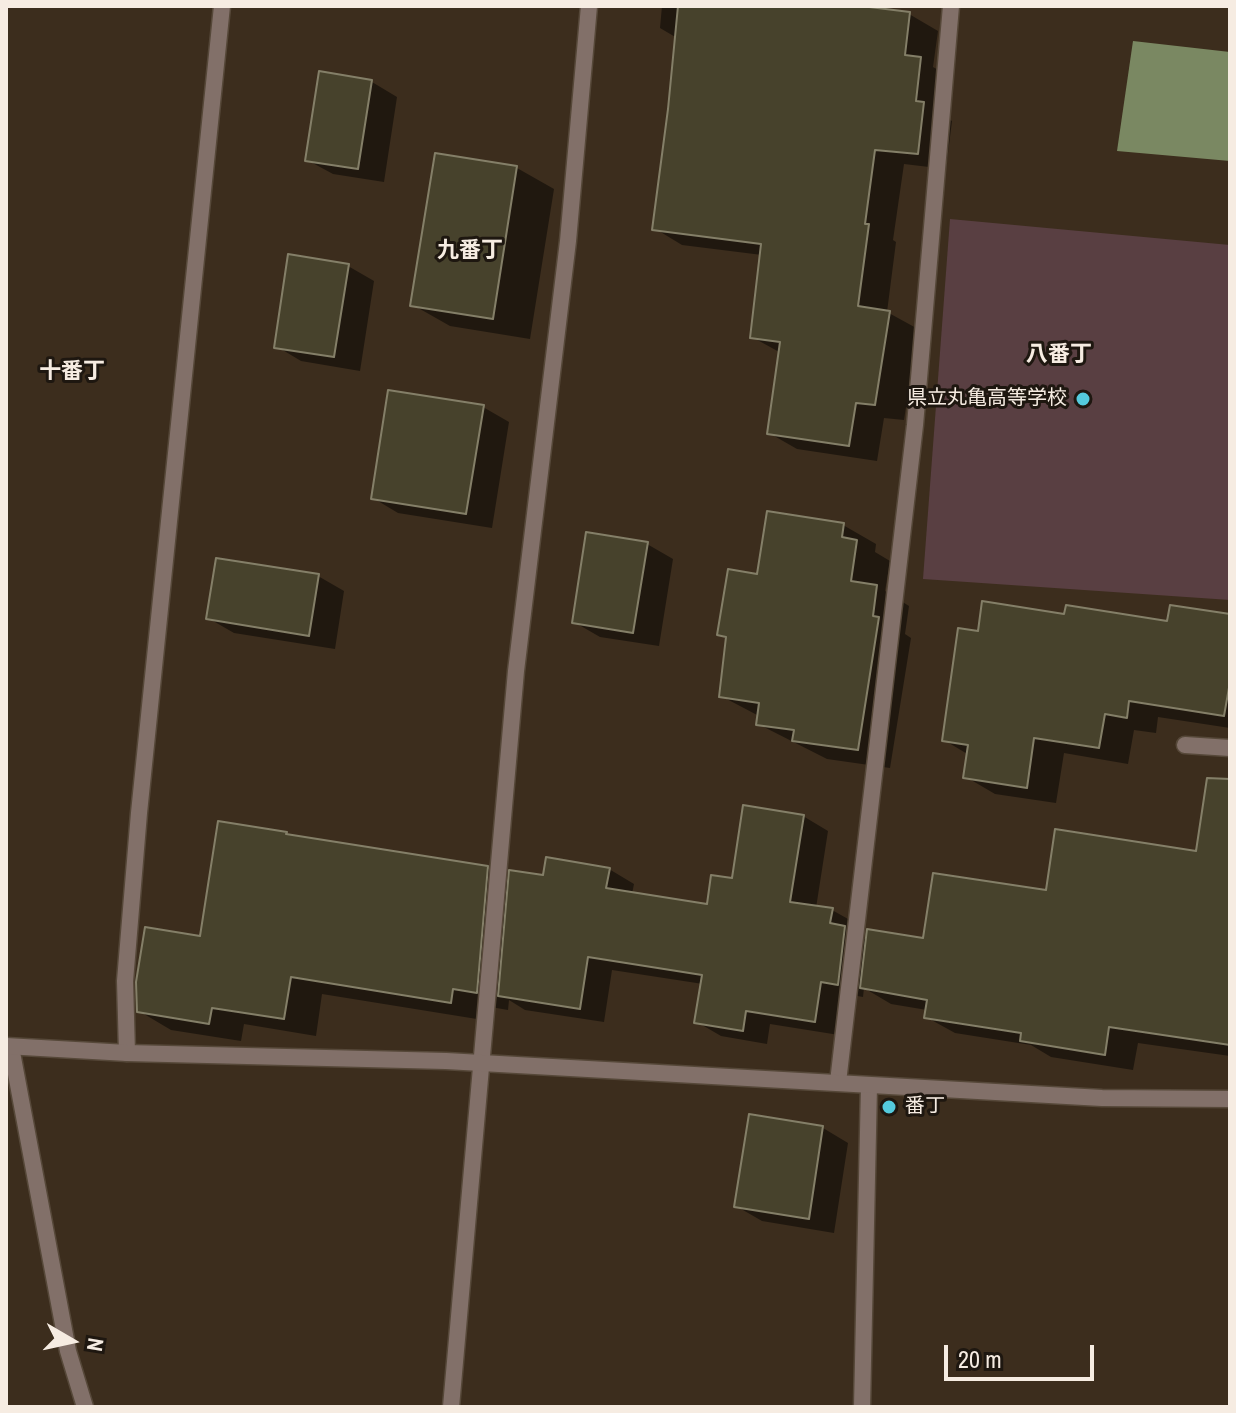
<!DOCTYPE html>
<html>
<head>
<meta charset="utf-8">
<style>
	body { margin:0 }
	#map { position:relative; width:1236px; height:1413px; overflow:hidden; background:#3c2d1d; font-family:"Archivo Narrow",sans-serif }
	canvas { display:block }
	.frame { position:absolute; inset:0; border:8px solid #f6ece2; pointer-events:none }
	.north { position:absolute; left:32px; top:1301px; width:80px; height:80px; -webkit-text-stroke:6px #1e1710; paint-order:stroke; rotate:99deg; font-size:22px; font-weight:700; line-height:32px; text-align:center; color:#f6ece2 }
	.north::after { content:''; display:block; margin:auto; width:28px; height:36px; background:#f6ece2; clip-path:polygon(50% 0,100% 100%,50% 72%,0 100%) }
	.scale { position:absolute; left:944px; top:1345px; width:150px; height:36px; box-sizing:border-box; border:4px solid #f6ece2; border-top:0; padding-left:10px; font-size:24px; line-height:28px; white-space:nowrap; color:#f6ece2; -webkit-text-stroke:6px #1e1710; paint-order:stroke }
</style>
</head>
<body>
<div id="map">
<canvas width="1236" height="1413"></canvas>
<div class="frame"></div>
<div class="north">N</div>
<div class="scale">20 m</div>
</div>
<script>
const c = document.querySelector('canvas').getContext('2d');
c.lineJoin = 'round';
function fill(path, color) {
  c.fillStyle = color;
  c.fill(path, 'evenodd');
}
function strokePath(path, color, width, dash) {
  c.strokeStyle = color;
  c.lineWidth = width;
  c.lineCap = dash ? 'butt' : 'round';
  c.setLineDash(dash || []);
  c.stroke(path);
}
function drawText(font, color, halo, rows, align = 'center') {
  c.font = font + ' "Archivo Narrow","Noto Sans JP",sans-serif';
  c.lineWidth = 6;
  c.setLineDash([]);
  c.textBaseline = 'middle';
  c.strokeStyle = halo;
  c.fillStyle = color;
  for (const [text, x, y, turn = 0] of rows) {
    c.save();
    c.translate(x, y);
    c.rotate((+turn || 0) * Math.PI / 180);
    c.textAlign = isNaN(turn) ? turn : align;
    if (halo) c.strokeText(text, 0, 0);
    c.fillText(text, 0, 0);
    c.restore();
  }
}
const green = new Path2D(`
	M950 219 1230 245V600L923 579Z`);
const water = new Path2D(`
	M1133 41 1230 52V161L1117 151Z`);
const shadow = new Path2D(`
	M662 6H845L909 14 938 31 933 67 949 76 944 116 952 121 946 169 904 164 893 240 896 242 887 312 918 329 904 420 884 418 877 461 797 449 769 433 781 353 752 337 762 255 682 245 654 228 677 38 660 28Z
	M372 82 397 97 384 182 333 174 307 160Z
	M436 155 517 168 554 189 530 339 450 326 413 305Z
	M348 266 374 281 360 371 301 361 276 346Z
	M483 407 509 422 492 528 398 513 373 498Z
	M843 525 876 544 875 552 890 561 885 591 909 606 905 634 911 638 890 768 827 759 758 724 759 716 721 696 728 640 719 634 759 576Z
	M647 544 673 559 659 646 600 637 574 622Z
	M318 576 344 591 335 649 234 633 208 618Z
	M1230 616V728L1158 717 1156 733 1134 730 1128 764 1064 753 1056 803 995 794 966 777 969 755 944 740 980 633 1066 617 1169 623Z
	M803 816 828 831 816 908 832 910 857 924 855 934 868 941 925 940 1047 893 1197 853 1230 841V1056L1138 1043 1133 1070 1051 1057 1031 1045 955 1033 926 1017 927 1010 891 1004 864 988 863 997 846 994 839 1035 770 1024 767 1044 721 1036 697 1022 703 984 612 970 604 1022 525 1010 509 1000 508 1010 485 1006 483 1020 322 994 316 1036 244 1024 241 1041 171 1030 139 1011 286 834 293 837 487 868 510 882 609 869 634 884 632 894 708 906Z
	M750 1116 823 1128 848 1143 834 1233 762 1221 736 1206Z`);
const building = new Path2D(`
	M678 6H861L910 12 905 55 921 57 916 101 924 102 918 154 875 150 865 224H869L858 306 890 311 875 405 856 403 849 446 767 434 780 342 750 338 761 244 652 230 668 109Z
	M319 71 372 80 358 169 305 161Z
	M435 153 517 166 493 319 410 306Z
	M288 254 349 264 334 357 274 348Z
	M388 390 484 405 466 514 371 499Z
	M767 511 844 523 842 537 857 540 851 581 877 585 873 616 879 617 858 750 792 741 794 730 756 725 759 703 719 697 726 637 717 635 728 569 757 574Z
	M586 532 648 542 633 633 572 623Z
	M216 558 319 574 309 636 206 619Z
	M982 601 1064 614 1066 605 1167 621 1170 605 1230 614V682L1224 716 1129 701 1127 718 1105 714 1099 748 1034 738 1027 788 963 778 968 745 942 741 958 628 978 631Z
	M1207 778 1230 779V1045L1109 1027 1105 1055 1020 1041 1021 1033 924 1018 927 1000 860 988 867 929 923 938 933 873 1046 890 1055 829 1196 851Z
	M743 805 804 815 790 902 833 908 830 923 845 926 838 985 821 982 815 1022 746 1011 743 1031 694 1023 702 975 588 957 580 1009 498 996 509 870 543 875 546 857 610 868 606 888 707 904 711 875 732 878Z
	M218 821 287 832 286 834 488 866 477 993 453 989 451 1003 291 977 284 1019 212 1008 209 1024 137 1012 136 982 145 927 200 936Z
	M749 1114 823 1126 809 1219 734 1207Z`);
const minor = new Path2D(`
	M1185 745 1230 748
	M11 1047 68 1351 85 1407
	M127 1053 125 981 139 813 222 6
	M838 1082 915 425 951 6
	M451 1407 516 671 568 241 589 6
	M862 1407 869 1086`);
const tertiary = new Path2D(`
	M6 1046 127 1053 446 1061 1102 1098 1230 1099`);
const markers = [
	[1083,399,8,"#54cadd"],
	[889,1107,8,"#54cadd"]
];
const poiNames = [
	["県立丸亀高等学校",1067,399],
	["番丁",905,1107,"left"]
];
const neighbourhoodNames = [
	["九番丁",470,251],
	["八番丁",1059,355],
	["十番丁",72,372]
];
fill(green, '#593f42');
fill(water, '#7a8862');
fill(shadow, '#0007');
fill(building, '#47422c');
strokePath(building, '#847f68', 2);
strokePath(minor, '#564839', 19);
strokePath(tertiary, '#564839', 19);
strokePath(minor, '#827069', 16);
strokePath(tertiary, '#827069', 16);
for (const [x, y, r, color] of markers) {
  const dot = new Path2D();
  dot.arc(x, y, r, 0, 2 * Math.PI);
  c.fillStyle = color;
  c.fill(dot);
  strokePath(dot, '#1e1710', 3);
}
drawText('20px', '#f6ece2', '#1e1710', poiNames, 'right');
drawText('bold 22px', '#f6ece2', '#1e1710', neighbourhoodNames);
</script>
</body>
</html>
